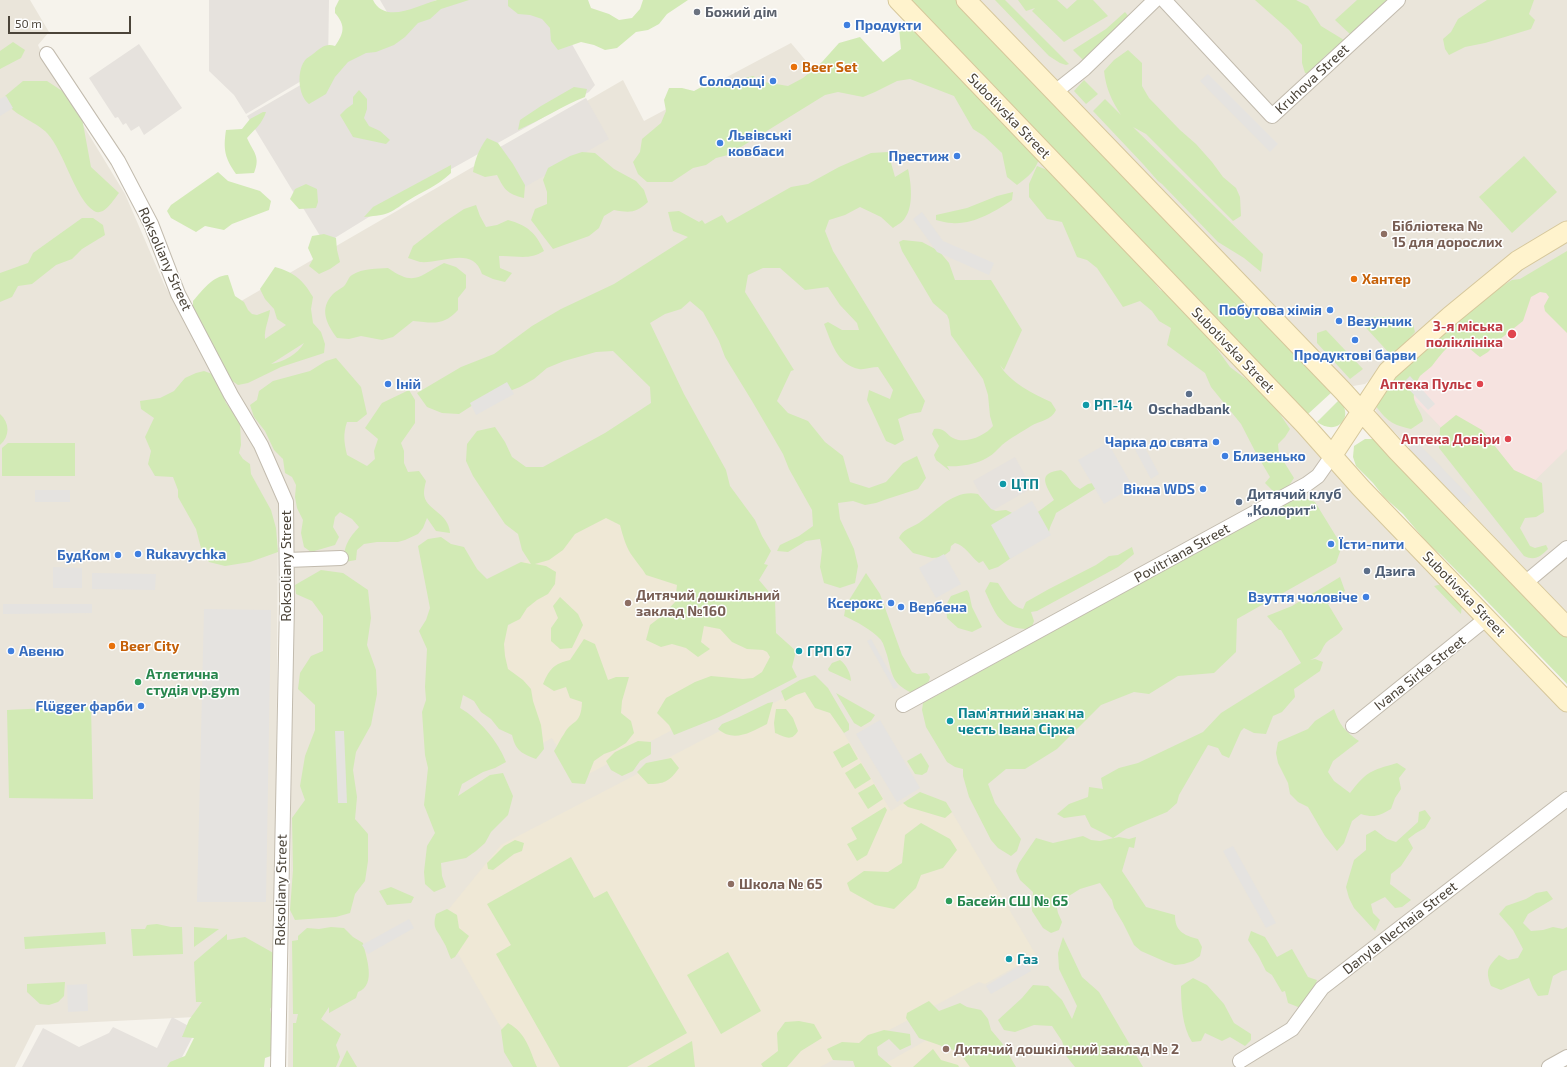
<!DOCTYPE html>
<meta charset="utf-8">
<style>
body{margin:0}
#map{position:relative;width:1567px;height:1067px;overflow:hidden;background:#f6f3ec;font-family:"Exo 2",sans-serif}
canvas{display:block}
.scale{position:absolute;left:8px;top:16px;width:123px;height:18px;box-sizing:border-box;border:2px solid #4b4439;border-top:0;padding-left:5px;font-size:12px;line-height:14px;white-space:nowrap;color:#4b4439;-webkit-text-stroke:3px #fff;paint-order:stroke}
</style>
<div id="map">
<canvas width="1567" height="1067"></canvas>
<div class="scale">50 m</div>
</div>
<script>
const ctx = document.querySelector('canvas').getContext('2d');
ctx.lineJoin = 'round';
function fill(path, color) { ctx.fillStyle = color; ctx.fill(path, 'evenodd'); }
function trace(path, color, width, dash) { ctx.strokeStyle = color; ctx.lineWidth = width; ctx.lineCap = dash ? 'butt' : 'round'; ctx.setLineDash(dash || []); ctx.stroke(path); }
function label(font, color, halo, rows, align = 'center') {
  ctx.font = font + ' "Exo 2",sans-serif'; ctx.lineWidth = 3; ctx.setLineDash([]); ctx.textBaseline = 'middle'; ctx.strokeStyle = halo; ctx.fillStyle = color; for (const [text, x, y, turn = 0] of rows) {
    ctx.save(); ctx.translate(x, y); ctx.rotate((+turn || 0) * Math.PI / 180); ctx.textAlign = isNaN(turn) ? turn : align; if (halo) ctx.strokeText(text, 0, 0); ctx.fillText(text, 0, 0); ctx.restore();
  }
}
const residential = new Path2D(`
 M0,0H30L49,32L38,45L46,64L125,194L164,284L251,441L278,503L275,1013L36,1025L15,1067H0Z
 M978,0H1567V222L1521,247L1403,352L1365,384L1353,386L1348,382Z
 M926,38L1567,705V1067H288L294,535L289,497L198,326L623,80L644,121L791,43L833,93Z
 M1567,238V613L1378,415L1374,407L1495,286Z`);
const industrial = new Path2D(`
 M209,0H329L328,65L246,114L234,95L209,71Z
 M380,0H436L394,24Z
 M447,0H547L595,85L589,92L403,196L325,244L247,116Z
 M139,44L182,108L144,135L139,126L131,131L126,123L123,125L118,117L115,118L89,78Z
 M586,98L609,139L516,192L493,151Z
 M1015,457L1032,488L990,512L973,481Z
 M172,1017L196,1030L177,1067H22L43,1028L79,1047L109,1033L113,1027L157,1048Z`);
const education = new Path2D(`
 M662,432L792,667L577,780L552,738L541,744L485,639L511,624L487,582L532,557Z
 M808,685L816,687L891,811L920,792L946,802L1036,955L985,984L979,982L820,1067H524L439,921L501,845Z
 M964,1019L991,1067H879Z`);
const medical = new Path2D(`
 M1567,252V449L1513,502L1399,384L1515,283Z`);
const green = new Path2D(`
 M339,0H373C385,25 419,5 437,0C445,0 460,0 469,0L441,9L430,19L418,23L405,37L394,45L376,52L366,53L348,62L335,77L326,94L309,104C298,96 296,70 306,59C308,57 311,56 313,54C321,48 325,43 335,46C344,33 346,26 335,13V8Z
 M508,0H588L591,8L609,14L619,20L632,18L640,9L643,0H688L667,14L659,24L648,30L636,32L617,48L605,50L594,45L581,42L558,50L551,41L550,28L542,19L530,15L518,14L508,6Z
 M908,0H958L1332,392L1308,414L1302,408L1297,407L1275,380Z
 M995,0H1005L1069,64L1066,65L1060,63L1049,56Z
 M1018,0H1057L1067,9L1077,0H1093L1108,16L1064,42L1032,11L1035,8L1026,11Z
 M1255,0H1296L1308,6L1321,26L1344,40L1324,57L1311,74L1305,73L1302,63V45L1289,30Z
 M1357,0H1391L1351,35L1335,20Z
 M1487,0H1534L1529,14L1535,20L1531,29L1485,43L1465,47L1449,55L1445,49L1443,39L1451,32L1458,19Z
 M1125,12L1130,18L1083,60L1073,50L1106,29Z
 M911,28L923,31L1040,157C1035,171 1029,176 1017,185L1007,177L1002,153L984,136L973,129L954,96L910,79L897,81L875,92L863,97L838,92L825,95L728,155L716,158L706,165L693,168L672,182H647L638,174L633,162L640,152L642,139L661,123L666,111L664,100L669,88H682L694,91L705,85L717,82H729L753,76L764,82L788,86L803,78L822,62L839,43L860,37L883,62L901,49L899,29Z
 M13,42L25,50L21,58L0,69V51Z
 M1128,50L1142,63V86L1149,98L1180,130L1196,144L1212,162L1223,177L1236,188L1240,197L1241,216L1233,221L1146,134L1133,127L1263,254L1261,272L1244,258L1218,242L1162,184L1158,181L1143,164L1093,111L1105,99L1121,115C1112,101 1106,89 1104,71L1114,60Z
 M1084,80L1098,94L1086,104L1074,91Z
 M23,81H47L79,102L91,167L119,193C114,199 104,217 94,211C75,199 65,153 47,133C39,124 16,115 10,107C8,104 7,99 5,96Z
 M574,87L587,89L585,97C562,106 541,120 518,130L520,120L541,106Z
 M359,90L367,99V109L364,118L369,126L380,131L390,140L386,144L353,137L340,115L346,109L353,104V97Z
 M263,112H266C262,124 255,129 247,138C253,152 261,156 254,173L236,174C225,158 223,150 226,130L242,129L250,119Z
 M487,138L498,143L513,164L525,185L524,198C507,194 504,189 497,175L485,177L473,172C475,159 479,149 487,138Z
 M582,152L595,153L614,169L636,181L644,190L648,202C636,213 630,213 614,210L604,216L599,228L589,236L553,249L531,220L535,209L547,204V192L543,180L548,168L570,156Z
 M888,152L895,177L908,169C911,182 914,206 905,218C903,222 897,225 893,228L881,217L860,207L845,215L829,220L825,231L833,251L925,401L921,412L910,414L898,419L904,440L895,445L886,441L867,400L869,390L890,399L893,390L878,367C872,367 864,370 859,369C837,365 831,341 824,324L828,322L842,330H859L857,323L840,305L828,287L805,290L780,268H763L748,275L745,292L794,370L791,371L777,401L788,413L808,421L825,442L843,456L850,482L869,488L886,482L903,463L917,456L926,478L918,489L887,499L876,503L865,505L853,501L838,503L840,519L854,549L858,566L855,583L840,588L824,583L820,567L822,550L820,539L806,541L788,552L777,551L780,545L799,536L813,526L812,510L789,469L783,454L752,401L725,357L719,341L703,312L690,301L681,309L665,314L650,323L684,394L726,470L730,486L755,520L762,536L771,551L764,564L768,565L759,580L775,599L776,633L796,651L792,667L797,677L719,717L674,735L669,725L657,713L666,698L695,682L711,676L743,679L753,678L762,672L770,657L767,652L763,650L747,649L732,642L720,629L704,626L701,642L710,649L698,657L686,648L672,644L661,647L646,640L650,625L663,615L675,602L677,585L646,575C642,568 637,563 633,557C626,548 623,536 620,525L606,518L575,534L563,550L549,560L535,564L546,566L556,572L555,584L548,594L537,600L527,608L520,619L508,625L504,644L505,656L508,669L523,680L531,689L533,701L541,725L544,749L536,759C521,753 516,751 512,735L499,729L491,719L481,712L474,701L463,695L460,708C479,719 498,741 506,762L495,768L483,772L462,784L458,796L490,775L503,773L513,796L508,815L491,832L485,843L476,851L466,858L441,863L442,876L446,887L434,892L425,884L424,872L427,846L435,833L424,805L428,768L425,755L422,712L426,700L425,687L427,649L419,631L426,620L430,608L418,546L428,539L441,537L451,544L464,547L477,569L487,579L521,562L531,564L522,550L518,534L505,524L473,476L466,461L467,444L477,431L495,427L505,442L512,457L526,467H543L605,433L651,403L650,387L613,351L596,352L564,361L547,368L534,379L520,387L473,405L459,414L442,413L427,407L417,393L461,367L494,354L532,326L561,309L614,284L688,237L673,231L668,212L679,211L699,222L702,220L705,224L722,215L727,223L791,187L808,184L839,167L871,153Z
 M1524,156L1557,192L1512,233L1479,197Z
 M451,165V173C436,187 425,190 409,200C402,204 396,210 388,213C381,216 372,216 364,217L373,207Z
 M1037,166L1055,173L1092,210L1108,234L1129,249L1160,290L1174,296L1192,310L1212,342L1230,367L1267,395L1290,429L1285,437L1278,444L1279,454L1294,478L1288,487L1274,492L1265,483L1270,477L1257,455L1241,424L1211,387L1205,373L1167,345L1171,328L1159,321L1152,311L1140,301L1123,307L1097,268L1087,260L1077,257L1062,222L1047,219L1029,197V184Z
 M218,172L228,181L260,191L271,201L269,210L232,224L224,230L205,226L196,232L171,218L167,211L171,205Z
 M306,184L317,189L318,202L316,208L299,209L290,199L295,189Z
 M1013,192L1012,200C996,211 973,225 952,223C947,223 941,221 936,220V215L967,208L997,196Z
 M476,205L480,216L486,227L497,225L508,220C527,225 536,233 544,251C528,261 516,255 499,256L500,268L512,273L505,282L493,279L482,274C473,245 441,264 420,262C416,261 412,259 408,258L413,246L443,223L464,209Z
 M82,218H93L103,225L105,235L82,249L72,259L56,265L32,284L18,286L12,297L0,302V273L28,263L33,253Z
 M324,234L336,238L337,250L340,262L330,269L319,274L309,266L313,259L308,248L312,236Z
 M903,240L922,242L939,251L949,263L955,280H991L1022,330L1004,370L1000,365C1008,381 1035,395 1051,402L1056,410C1052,420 1039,421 1031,426C1022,432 1010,438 1002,445C995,452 993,455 983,460C972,465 958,467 947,466L950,471L936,460L934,455L939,446L932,434L934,429C944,427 946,434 953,438C965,445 986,435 993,426L990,416L988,395L983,379L951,335L949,320L947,315L933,303L902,251L899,242Z
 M1567,251V333L1545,311L1544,306L1549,297L1546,293L1540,292L1531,297L1523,321L1499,340L1488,352L1480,357C1474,353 1466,344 1460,343C1449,341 1438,359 1432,366C1429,369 1424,372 1420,376C1417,381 1414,387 1414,393C1412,404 1422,411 1423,421L1411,429C1388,424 1385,418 1372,401L1375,381L1476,302L1512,280L1520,279Z
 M444,263L456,267L466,275V288L458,298V310C443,326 434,323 413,321L393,337L382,340L361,336L349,339L337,338C326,323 319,309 333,294C336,291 340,289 343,287C347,284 348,277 352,275C363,268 377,269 388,268C415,287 419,276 444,263Z
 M275,267C294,272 303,280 313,297L311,309L313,323L321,332L325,344L324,353L281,367L248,383L238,385L231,380L193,314V301C203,290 212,276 228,275L235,296L244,302L248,310L252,314L257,315L270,310C269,320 264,329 265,339L286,325L277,319L274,309L265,299L260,289ZM304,343C298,354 283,362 271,364Z
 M1357,318C1375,318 1398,314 1413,324L1415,332L1399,350L1390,354Z
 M1326,330L1363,369L1350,379L1317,343V333Z
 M336,358L361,387L367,414L357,422H347C343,434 344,442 347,455L367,466L375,459L374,451L378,439L365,428L382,403L409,390L415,400V423L401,443L404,451V463L408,472L419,471L426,481C425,485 424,489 424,493C424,510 449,512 450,533L436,531L427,518L423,528L418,534L405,540L398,542H377L364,544L357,550L356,560L345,562C342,547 350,537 359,527L352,519L340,512L335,517L333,527L339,537L335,545L311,552L304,547L301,533L303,520L297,508L295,497L296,485L292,477L285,473L283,459L274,450L265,431L254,417L250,405L257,400L259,391L273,381L310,371L326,361Z
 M204,371L215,375L226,403L240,422L241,445L239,453L243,459L250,464L251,474L271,510L276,528L278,552L250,562L225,566L209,562L202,552L196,529L178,497V490L173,477L155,476L148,464L151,451L145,437L154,418L141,409L140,401L160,398L174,391L185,378L196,373Z
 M1339,400C1355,416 1338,437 1317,422Z
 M0,414C10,423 10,436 0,445Z
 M1456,415L1482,430L1514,470L1542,483L1544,512L1536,517L1525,518L1520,528L1530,546L1535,548L1546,545L1548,549C1540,557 1535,561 1524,556L1439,448L1440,428Z
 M1365,439H1378L1567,636V684L1479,593L1440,554L1429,545L1403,514L1384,497L1373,483L1356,466L1353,457L1354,446Z
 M8,443H75V476H2V448Z
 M1061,470C1071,477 1069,483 1080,489L1088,484L1097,482L1098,487L1056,513C1054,520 1050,525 1049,532L998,567L989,570L983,561L979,563C971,557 965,545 955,543L951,546L950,551L942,557L932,558L913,553L899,538C902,530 912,527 919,523C937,511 953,489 978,494L991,509L996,511L1006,510L1027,520L1054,500C1045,484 1037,473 1061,470Z
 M1299,496L1315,502L1342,546L1336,563L1237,619L1236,652L1214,673L1178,676L1149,694L1134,692L1101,705L1057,749L1025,769H1006L988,784L995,803L1021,839L1017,851L1011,856L998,848L991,840L969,797L963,776V769L955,767L947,762L926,727L922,710L923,703Z
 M1132,547L1134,554L1118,567L1037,611L1031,612L1034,621L1031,629C1000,630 996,615 985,591L990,582L998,583C1005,593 1010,606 1023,609L1026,602L1049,589L1096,565L1109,556L1118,555Z
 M321,570L343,573L368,590L371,618L367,645L376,670L377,694L371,725L356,752L353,770L357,797L355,819L368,834V861L365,881L355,894L350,913L336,917L295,920L290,910L293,870L292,818L305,800L300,786L305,756L315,730V705L298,689L300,673L311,656L323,651V616L312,601L296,594L295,585Z
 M866,573L880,594L902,655L912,672L917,674L927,673L930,677L929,681L916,695C892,684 893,678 887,655C885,650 884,644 881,640C871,629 857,622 844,616L846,605Z
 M1340,577L1345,591L1328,604L1343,629C1337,636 1335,636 1328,641C1320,648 1324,655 1310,660L1315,659L1323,662L1320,671L1294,689L1295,697L1282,712L1273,716L1266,734L1254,733L1244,728L1241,731L1229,758L1222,755L1218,748L1208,745L1179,795L1177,803L1167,812L1126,829L1113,838L1091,827L1085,815L1064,818L1057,814L1069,804L1088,797L1089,787L1103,789L1101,778L1119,768L1138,763L1203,732L1221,713L1301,663L1281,630H1279L1267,616L1292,606Z
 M1446,583L1462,604L1461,614L1434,586Z
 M967,590L969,593L972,607L982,627L972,632L958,628L947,618L946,605L951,596Z
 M560,597L578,614L583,625L572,648L560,649L551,641V628L558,618L553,606Z
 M584,639L595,644L608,680L616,677H629L622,701L621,713L631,721L634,733L626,743L615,750L604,754L594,761L585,784L572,783L554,751C558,745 560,739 564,734C572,719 581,726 582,702L570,698L566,687L554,691L543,684C550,668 554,664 570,660Z
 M840,660C846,664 851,674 851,681L829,671L828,669L832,663Z
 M815,675L828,688L849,724V730L844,733L830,713L815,708L805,692L796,695L785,701L781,691L800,680Z
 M836,693L875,715L871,721L861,727L854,723Z
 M773,702L767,724C751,732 734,743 718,729L722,724L737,718L768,703Z
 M91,706L93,799L9,798L7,710Z
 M776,709H786L793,718L798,731C791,742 786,737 775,733L774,723Z
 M1334,709C1340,726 1345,731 1359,741L1333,761L1328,772L1334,781L1350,793C1367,771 1370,771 1397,763L1406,769L1399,778L1401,789L1395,798L1391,809C1379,816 1374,818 1361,814L1352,821L1344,843L1337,851L1325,836L1308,807L1298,802L1290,794L1288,783L1278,763L1276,753L1278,742L1308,729L1315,721Z
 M638,741L651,742V754L640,761L633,771L622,776L611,770L606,761L615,752Z
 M849,743L858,759L842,768L833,752Z
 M921,753L929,766L927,772L922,775L915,774L907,761Z
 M671,758L679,768C669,782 664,784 648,784L637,772L646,763Z
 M861,763L871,779L855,789L845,773Z
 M874,784L883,799L868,809L858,793Z
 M920,792L946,802L952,812L945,818L908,807L903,803Z
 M885,807L887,810L867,855L857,861L847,844L857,839L851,828Z
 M1425,810L1431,818L1425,828L1416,833L1408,839L1413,848L1401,866L1391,874L1390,884L1411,900L1402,907L1395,908L1385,897L1371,904L1373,913L1380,920L1375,931L1354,908L1349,898L1346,887L1354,860L1366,850V835L1375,830L1387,839L1396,842L1418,822L1419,812Z
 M921,823L950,839L957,850L943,868L921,875L916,888L894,909L875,905L850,891L847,883L864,871L888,872L902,863L905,835Z
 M1083,836L1091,840L1100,841L1119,837L1129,839L1136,837L1134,848L1129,847L1122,871L1146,907L1175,915C1175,931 1183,935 1198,939L1202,947L1200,956L1193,961L1184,964L1175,965L1166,962L1141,951L1134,945L1123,923L1114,908L1112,900L1100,883L1080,889L1056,904L1058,913L1062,922L1059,930L1051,933L1043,928L1032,911L1033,892L1020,880L1016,871L1019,863L1036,838L1053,843Z
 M515,840L524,843L522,851L514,854L493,870L488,869L487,863L504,846Z
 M571,857L594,898L607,891L687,1033L627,1067H560L496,954L511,945L487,904Z
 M391,887L414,897L411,903L387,905L379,891Z
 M1547,891L1553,899L1528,914L1523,923L1531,931L1543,930L1553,927L1563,929L1567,927V970L1562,971L1553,976L1548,995L1538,996L1533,988L1529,978L1501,990L1491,986C1485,970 1488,967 1499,955L1508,960L1518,958L1523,949L1513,930L1499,914L1506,906L1526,899L1536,893Z
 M447,909L457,915L459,928L469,936L455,957L451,959C448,953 447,947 443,941C437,929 432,929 436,914Z
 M157,924L171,927H182L183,954L133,956L131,929H145L147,925Z
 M194,927L219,929L194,947Z
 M331,927L344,928L353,937L363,943C366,957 377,985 358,992L356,998L329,1013V1007L321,1019L341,1034L336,1045L340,1057L336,1067H293V1023H296L298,1014H293L292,941L298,940V936L307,928L319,929Z
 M1251,931L1265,937L1277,957L1292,949L1308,977L1317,980L1308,1005L1303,1009L1288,1003L1285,991L1282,992L1272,975L1266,971L1259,957L1248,940Z
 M105,932L106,944L25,949L24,937Z
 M227,934V940L245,937L277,955L283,990L270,1009L276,1037L274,1055L265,1058L264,1067H167L170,1062L185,1056L194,1038L182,1037L189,1020L202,1002H196L194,962Z
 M1063,937L1082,977L1099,992L1143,1067H1075L1067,1057L1062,1041L1052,1026L1034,1025L1015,1032L1004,1030L998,1020L1022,998L1033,985L1048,986L1062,1000L1072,1019L1077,1006L1059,969L1058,953Z
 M728,952L761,1011L721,1034L687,975Z
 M1193,978L1207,985L1224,1004L1234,1023L1251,1034V1040L1245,1046L1230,1037L1222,1041L1205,1033L1201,1041L1192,1042C1182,1027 1181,1003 1181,986Z
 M65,982L64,996L58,1002L49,1005L40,1004L27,992V984Z
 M929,1001L939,1011L960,1003L967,1007L981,1010L988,1019L991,1030L1002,1043L1016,1067H970L959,1052L919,1038L906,1018L907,1013Z
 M799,1021L814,1024L822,1038L801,1051L787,1067H763L761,1064L778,1051L777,1033L785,1022Z
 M508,1023C527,1034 529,1049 537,1067H513L504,1052L501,1030Z
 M884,1030L910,1034L911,1045L900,1050L889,1039L877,1047L878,1055L892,1067H855L853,1061L833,1060L827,1049L842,1042L859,1043L868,1035Z
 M692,1041L695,1067H647Z
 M933,1049L941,1060L958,1065L959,1067H913Z
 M347,1050L357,1067H339Z`);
const parking = new Path2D(`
 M1208,74L1278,144L1270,152L1200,81Z
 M6,96L13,108L0,116V99Z
 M922,212L943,241L994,263L989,275L937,252L913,219Z
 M1410,376L1435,404L1428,410L1403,383Z
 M507,382L514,394L476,415L470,403Z
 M1141,440L1159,474L1151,479L1132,444Z
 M1416,441L1472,499L1464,507L1408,449Z
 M1108,443L1133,487L1104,504L1078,460Z
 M35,490H70V502H35Z
 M1032,501L1051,535L1010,559L991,525Z
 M944,554L961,584L936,598L919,568Z
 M53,567L82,568V588H53Z
 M92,573L156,574L155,590L92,589Z
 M3,604H92V613L3,614Z
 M204,609L271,610L266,902H197Z
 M871,639L898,687L894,689L867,641Z
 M880,720L920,788L897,802L856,734Z
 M335,731H344L347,803H338Z
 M1233,846L1276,923L1266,928L1223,851Z
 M409,919L414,928L368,954L362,945Z
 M1026,962L1031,971L991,994L986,986Z
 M87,984L88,1011L68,1012L67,985Z`);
const street = new Path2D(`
 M1164,0L1272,116L1398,0
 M47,54L118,161L151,224L178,294L231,395L261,445L286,502L287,602L278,1067
 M1055,92L1084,69L1155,0
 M287,560L341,558
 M1525,583L1567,548
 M903,705L1307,484L1318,476L1332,456
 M1353,726L1487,618
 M1240,1061L1292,1029L1322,988L1567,799
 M1549,1067L1567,1057`);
const secondary = new Path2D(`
 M898,0L1305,425L1361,488L1567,702
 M966,0L1343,391L1397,451L1567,627
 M1332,456L1388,371L1450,316L1517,261L1567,231`);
const markers = [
 [697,12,4,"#6b7280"],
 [847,25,4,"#3f7fe0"],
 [794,67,4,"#e8710a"],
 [773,81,4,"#3f7fe0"],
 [720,143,4,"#3f7fe0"],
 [957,156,4,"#3f7fe0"],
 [1384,234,4,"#8d6e63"],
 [1354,279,4,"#e8710a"],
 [1330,310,4,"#3f7fe0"],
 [1339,321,4,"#3f7fe0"],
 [1512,334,5,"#e0444e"],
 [1355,340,4,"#3f7fe0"],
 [388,384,4,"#3f7fe0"],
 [1480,384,4,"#e0444e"],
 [1189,394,4,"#5c6f8a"],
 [1086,405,4,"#0f9aa8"],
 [1508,439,4,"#e0444e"],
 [1216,442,4,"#3f7fe0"],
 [1225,456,4,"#3f7fe0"],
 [1003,484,4,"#0f9aa8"],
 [1203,489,4,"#3f7fe0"],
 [1239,502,4,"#5c6f8a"],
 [1331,544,4,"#3f7fe0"],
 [138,554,4,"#3f7fe0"],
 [118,555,4,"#3f7fe0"],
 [1367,571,4,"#5c6f8a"],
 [1366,597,4,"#3f7fe0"],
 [628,603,4,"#8d6e63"],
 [891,603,4,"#3f7fe0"],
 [901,607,4,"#3f7fe0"],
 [112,646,4,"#e8710a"],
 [11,651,4,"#3f7fe0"],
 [799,651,4,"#0f9aa8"],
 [138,682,4,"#2e9e5b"],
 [141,706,4,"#3f7fe0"],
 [950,721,4,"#0f9aa8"],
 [731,884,4,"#8d6e63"],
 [949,901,4,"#2e9e5b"],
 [1009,959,4,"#0f9aa8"],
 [946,1049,4,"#8d6e63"]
];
const worshipNames = [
 ["Божий дім",705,12]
];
const shopNames = [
 ["Продукти",855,25],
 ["Солодощі",765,81,"right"],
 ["Львівські",728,135],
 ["ковбаси",728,151],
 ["Престиж",949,156,"right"],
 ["Побутова хімія",1322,310,"right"],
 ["Везунчик",1347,321],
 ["Продуктові барви",1355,355,"center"],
 ["Іній",396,384],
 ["Чарка до свята",1208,442,"right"],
 ["Близенько",1233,456],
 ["Вікна WDS",1195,489,"right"],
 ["Їсти-пити",1339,544],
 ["Rukavychka",146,554],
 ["БудКом",110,555,"right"],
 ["Взуття чоловіче",1358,597,"right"],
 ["Ксерокс",883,603,"right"],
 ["Вербена",909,607],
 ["Авеню",19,651],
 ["Flügger фарби",133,706,"right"]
];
const foodNames = [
 ["Beer Set",802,67],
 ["Хантер",1362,279],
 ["Beer City",120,646]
];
const streetNames = [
 ["Kruhova Street",1312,79,-43],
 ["Subotivska Street",1009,116,46],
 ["Roksoliany Street",165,259,66],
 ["Subotivska Street",1233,350,46],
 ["Povitriana Street",1182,553,-29],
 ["Roksoliany Street",286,566,-90],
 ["Subotivska Street",1464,594,46],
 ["Ivana Sirka Street",1420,673,-38],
 ["Roksoliany Street",281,890,-89],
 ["Danyla Nechaia Street",1400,928,-38]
];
const educationNames = [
 ["Бібліотека №",1392,226],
 ["15 для дорослих",1392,242],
 ["Дитячий дошкільний",636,595],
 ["заклад №160",636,611],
 ["Школа № 65",739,884],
 ["Дитячий дошкільний заклад № 2",954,1049]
];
const healthNames = [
 ["3-я міська",1503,326],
 ["поліклініка",1503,342],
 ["Аптека Пульс",1472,384],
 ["Аптека Довіри",1500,439]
];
const cultureNames = [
 ["РП-14",1094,405],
 ["ЦТП",1011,484],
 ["ГРП 67",807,651],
 ["Пам'ятний знак на",958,713],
 ["честь Івана Сірка",958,729],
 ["Газ",1017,959]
];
const serviceNames = [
 ["Oschadbank",1189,409,"center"],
 ["Дитячий клуб",1247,494],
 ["„Колорит“",1247,510],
 ["Дзига",1375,571]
];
const leisureNames = [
 ["Атлетична",146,674],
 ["студія vp.gym",146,690],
 ["Басейн СШ № 65",957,901]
];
fill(residential, '#eae5da');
fill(industrial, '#e6e2dd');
fill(education, '#efe8d6');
fill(medical, '#f6e3e0');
fill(green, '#d2eab5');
fill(parking, '#e5e3e0');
trace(street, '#c2bbae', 16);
trace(secondary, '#d6c79b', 21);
trace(street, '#fff', 14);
trace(secondary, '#fff3cd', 19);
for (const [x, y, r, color] of markers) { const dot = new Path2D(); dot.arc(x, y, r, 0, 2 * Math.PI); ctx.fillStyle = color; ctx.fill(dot); trace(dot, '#fff', 1.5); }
label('bold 14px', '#5b616d', '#fff', worshipNames, 'left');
label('bold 14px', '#366cbe', '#fff', shopNames, 'left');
label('bold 14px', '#c56008', '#fff', foodNames, 'left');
label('14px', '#4b4439', '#fff', streetNames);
label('bold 14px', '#785e54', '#fff', educationNames, 'left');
label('bold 14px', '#be3a42', '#fff', healthNames, 'right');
label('bold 14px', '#0d838f', '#fff', cultureNames, 'left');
label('bold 14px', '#4e5e75', '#fff', serviceNames, 'left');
label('bold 14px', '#27864d', '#fff', leisureNames, 'left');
</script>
